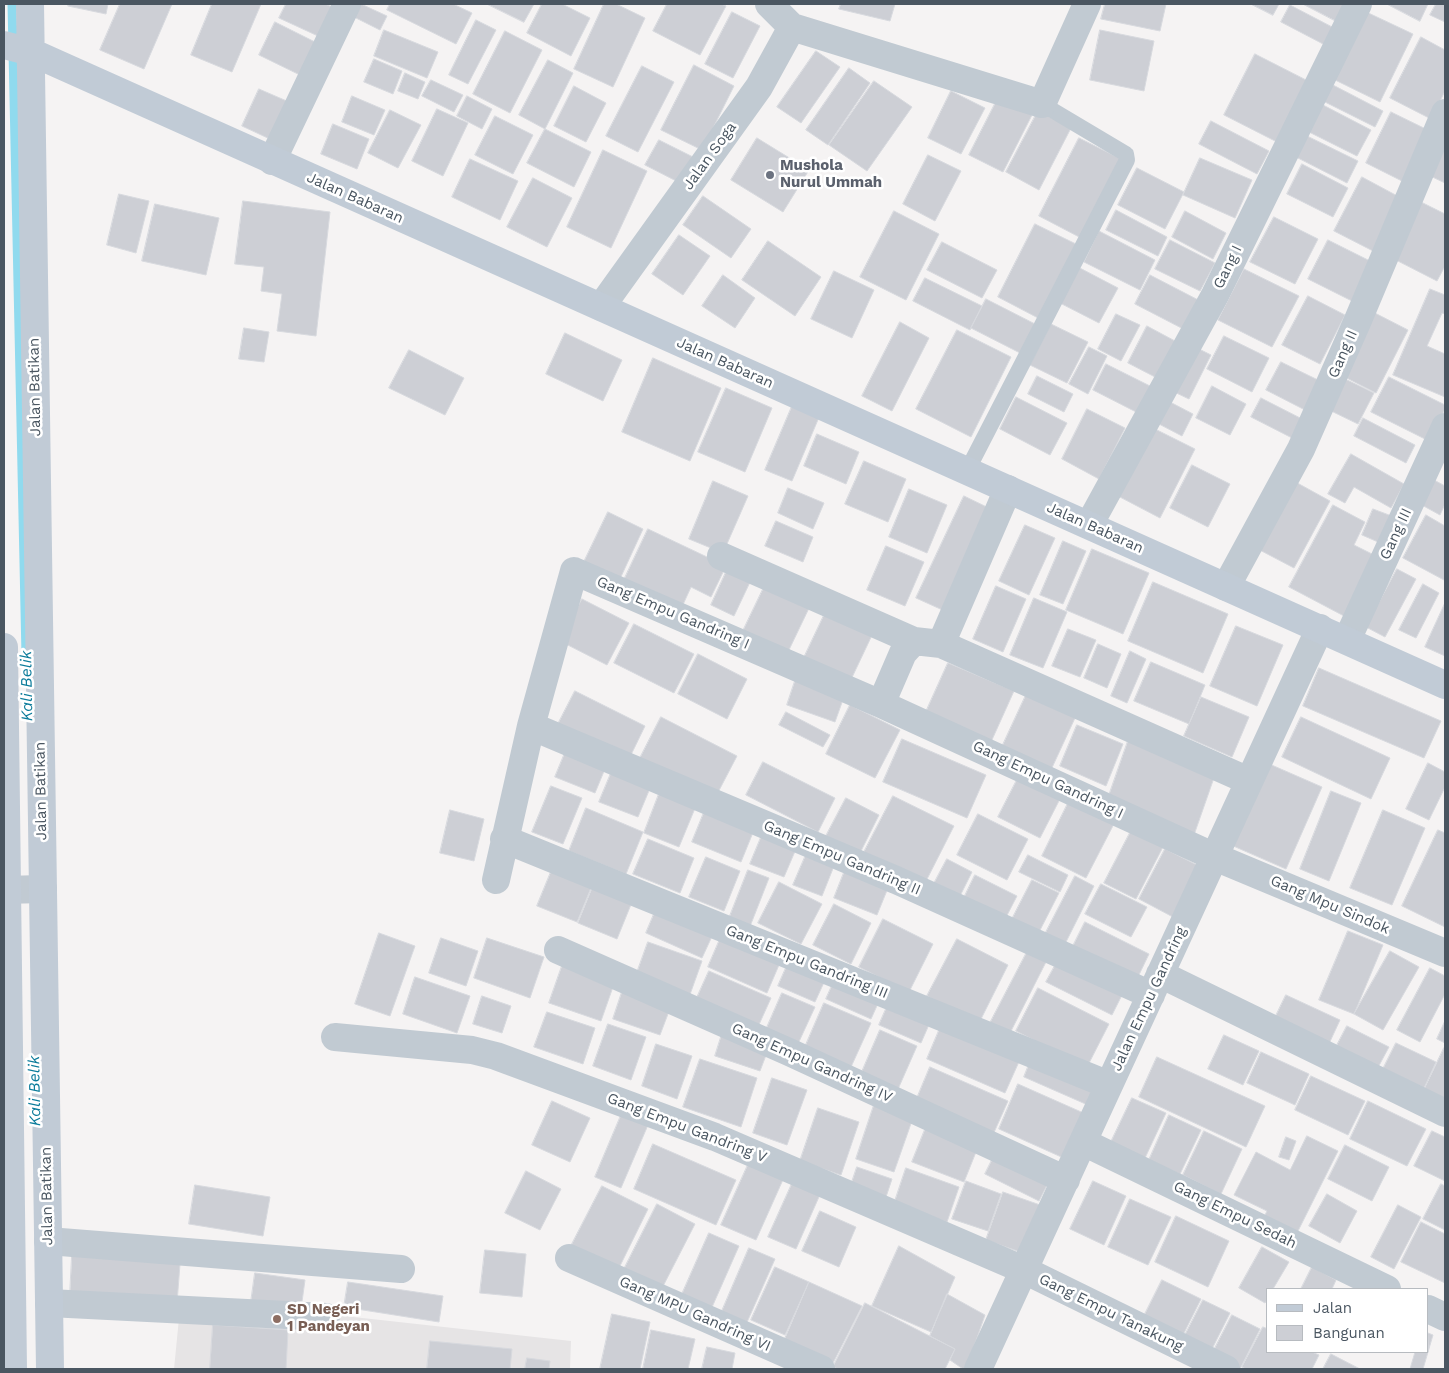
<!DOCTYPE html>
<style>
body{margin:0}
#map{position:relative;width:1449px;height:1373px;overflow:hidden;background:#f5f3f3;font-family:"Work Sans",sans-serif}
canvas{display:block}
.frame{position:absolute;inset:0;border:5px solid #4a5661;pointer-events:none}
.legend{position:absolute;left:1266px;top:1288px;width:162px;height:65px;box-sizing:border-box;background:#fff;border:1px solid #b7bbc0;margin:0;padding:6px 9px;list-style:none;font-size:15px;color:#4a5661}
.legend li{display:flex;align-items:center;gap:10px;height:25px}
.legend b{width:25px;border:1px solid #b7bbc0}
</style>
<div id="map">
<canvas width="1449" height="1373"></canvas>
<div class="frame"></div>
<ul class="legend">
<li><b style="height:6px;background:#c1cbd6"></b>Jalan</li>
<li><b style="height:14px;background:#cdcfd5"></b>Bangunan</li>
</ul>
</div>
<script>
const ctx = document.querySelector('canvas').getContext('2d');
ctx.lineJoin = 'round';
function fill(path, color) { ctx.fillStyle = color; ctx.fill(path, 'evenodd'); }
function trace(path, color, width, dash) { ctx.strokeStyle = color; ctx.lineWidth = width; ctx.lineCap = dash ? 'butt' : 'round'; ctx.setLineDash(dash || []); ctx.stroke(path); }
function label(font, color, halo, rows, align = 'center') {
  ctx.font = font + ' "Work Sans",sans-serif'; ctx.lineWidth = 5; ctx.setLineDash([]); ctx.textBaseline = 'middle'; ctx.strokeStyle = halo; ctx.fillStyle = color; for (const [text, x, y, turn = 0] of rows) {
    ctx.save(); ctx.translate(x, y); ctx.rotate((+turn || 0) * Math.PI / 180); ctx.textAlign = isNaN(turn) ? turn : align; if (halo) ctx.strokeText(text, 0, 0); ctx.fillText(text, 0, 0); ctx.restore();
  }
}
const education = new Path2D(`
 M181,1298L571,1341L570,1369H174Z`);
const stream = new Path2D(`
 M12,4L26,656`);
const building = new Path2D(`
 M69,4H108L106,14L68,6Z
 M120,4H172L144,69L100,50Z
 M212,4H261L232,72L191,55Z
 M286,4H325L332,7L318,36L279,18Z
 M356,4H361L387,16L380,30L350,15Z
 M390,4H453L472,13L456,44L387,10Z
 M487,4H534L524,22Z
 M542,4H562L590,18L571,56L527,33Z
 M604,4H616L645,18L613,87L574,69Z
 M667,4H721L726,6L700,55L653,31Z
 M841,4H895L890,21L839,9Z
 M1105,4H1166L1160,31L1101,19Z
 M1251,4H1279L1273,15Z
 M1303,4H1347L1338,22Z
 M1387,4H1428L1420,21Z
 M1436,4H1445V22L1430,15Z
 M1290,5L1334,28L1325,45L1281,22Z
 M1362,10L1413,34L1380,102L1329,77Z
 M732,12L760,26L733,78L705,64Z
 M476,20L496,30L468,84L449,75Z
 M275,22L317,43L300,75L259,55Z
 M384,30L438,52L427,78L374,56Z
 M1100,30L1154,41L1144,91L1090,80Z
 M505,31L542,50L510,113L473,94Z
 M1421,37L1445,50V91L1431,119L1390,98Z
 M816,51L840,67L801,123L777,107Z
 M1255,54L1308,81L1277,142L1224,115Z
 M374,59L402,71L393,94L364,82Z
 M548,60L573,73L545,129L519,115Z
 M694,65L734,86L702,150L661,130Z
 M642,66L674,82L638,152L606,136Z
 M849,68L870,83L828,145L806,130Z
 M405,73L425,82L418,99L398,91Z
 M431,80L463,95L454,112L422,96Z
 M874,81L912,107L867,171L829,145Z
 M1331,84L1383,111L1375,127L1323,101Z
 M574,86L606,103L586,142L554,126Z
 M259,89L289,102L272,140L242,126Z
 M951,91L985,108L961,154L928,138Z
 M352,96L385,110L374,135L342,122Z
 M467,96L492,109L482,129L457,116Z
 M998,98L1032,115L1003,172L969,155Z
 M1323,105L1371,130L1357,156L1309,132Z
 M437,109L468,123L443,176L412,161Z
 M390,110L421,125L398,168L368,153Z
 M1038,111L1071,128L1039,190L1006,172Z
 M1391,112L1434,133L1408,184L1366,163Z
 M495,116L533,135L513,174L475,155Z
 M1211,121L1269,151L1257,174L1199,144Z
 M1445,123V183L1422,172Z
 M333,124L369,139L357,169L321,154Z
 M545,129L591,152L574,187L527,163Z
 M1307,136L1358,161L1347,183L1296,157Z
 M757,138L809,170L783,212L731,180Z
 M1079,138L1123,160L1083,239L1039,216Z
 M659,140L699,160L686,186L645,165Z
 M603,150L647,171L611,248L567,227Z
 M928,155L961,171L935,221L903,204Z
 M1200,158L1252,180L1235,218L1183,195Z
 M470,159L518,181L500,220L452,197Z
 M1302,164L1348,188L1333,217L1287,194Z
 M1137,168L1184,192L1165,229L1118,205Z
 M1362,177L1403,199L1375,252L1334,231Z
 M533,178L572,198L547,247L507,227Z
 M119,194L149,201L136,253L107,245Z
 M703,196L751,229L731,258L683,225Z
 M243,201L330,212L316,336L277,331L282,294L261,291L264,267L235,264Z
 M1421,202L1445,214V266L1437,281L1392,258Z
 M155,204L219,218L206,275L142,261Z
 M1116,210L1167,237L1158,256L1106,230Z
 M894,211L939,234L906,300L860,277Z
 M1185,211L1226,233L1213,259L1172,237Z
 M1274,217L1318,239L1295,284L1250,262Z
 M1035,224L1078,245L1040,319L998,297Z
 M1099,231L1155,260L1140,290L1084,262Z
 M679,235L710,256L683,295L652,274Z
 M1170,240L1215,263L1200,291L1155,269Z
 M1328,240L1372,262L1352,301L1308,279Z
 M768,241L821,277L795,316L742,280Z
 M942,242L997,270L982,298L927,270Z
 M1076,266L1118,288L1099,323L1058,302Z
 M1244,269L1299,296L1272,347L1218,320Z
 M834,271L874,290L852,338L811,319Z
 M723,275L755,298L735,328L702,306Z
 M1150,275L1206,304L1191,333L1135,304Z
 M925,278L982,306L970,330L913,301Z
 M1430,289L1445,295V314L1442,313L1427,346L1445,354V397L1393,375Z
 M1308,296L1345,315L1320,364L1282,345Z
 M986,299L1037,325L1022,354L971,328Z
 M1369,310L1408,330L1376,393L1337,373Z
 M1116,314L1140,325L1121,361L1098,349Z
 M900,322L929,338L892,411L862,396Z
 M1051,324L1088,342L1067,383L1030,365Z
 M1147,326L1175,341L1157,378L1128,363Z
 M244,328L269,332L264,362L239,359Z
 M957,330L1011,357L971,437L916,409Z
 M565,333L622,360L603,401L546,374Z
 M1224,336L1269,358L1252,392L1207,369Z
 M1191,345L1211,355L1189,399L1168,389Z
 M1089,347L1107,356L1088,394L1069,384Z
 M409,350L464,378L445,415L389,388Z
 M653,358L721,388L690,461L622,432Z
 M1281,362L1320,381L1305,410L1266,390Z
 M1106,364L1156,389L1142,415L1093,390Z
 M1037,376L1073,394L1064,412L1028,394Z
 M1339,376L1374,393L1358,424L1323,407Z
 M1389,377L1445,405V409L1429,441L1371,412Z
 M1212,386L1246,404L1230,435L1196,418Z
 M726,388L772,408L745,472L698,452Z
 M1016,397L1067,423L1050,455L1000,429Z
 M1261,398L1308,422L1298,441L1251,417Z
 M1170,402L1193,414L1182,436L1159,424Z
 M793,404L820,415L792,481L765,470Z
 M1087,409L1125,428L1099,479L1062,459Z
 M1363,418L1415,445L1406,463L1354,436Z
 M1153,428L1195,449L1160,518L1118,496Z
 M817,434L859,452L846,484L804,466Z
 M1351,454L1404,484L1391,508L1354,487L1345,503L1328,494Z
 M864,461L906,479L888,522L845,504Z
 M1192,465L1230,484L1208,527L1170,508Z
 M1290,479L1330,501L1294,568L1254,547Z
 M1434,480L1445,486V504L1440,515L1420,504Z
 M713,481L748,496L723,553L689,539Z
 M788,488L824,503L813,529L778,513Z
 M909,489L947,505L927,553L889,537Z
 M964,496L995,511L947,612L916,598Z
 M1333,505L1365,522L1354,545L1376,556L1344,616L1289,587Z
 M1373,509L1397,518L1385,545L1362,535Z
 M608,512L643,529L619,581L583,564Z
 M1426,515L1445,526V577L1444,580L1403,558Z
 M776,521L813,537L803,562L765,546Z
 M1025,525L1055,538L1029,595L999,581Z
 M648,529L726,566L711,597L691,587L681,609L623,582Z
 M1063,541L1086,551L1063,604L1040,595Z
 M886,546L924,562L905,606L867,590Z
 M1092,549L1149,573L1123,634L1066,610Z
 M1397,569L1416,579L1385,637L1366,627Z
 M727,570L751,580L734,616L711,605Z
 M1153,582L1228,614L1203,673L1128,641Z
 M766,583L811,604L787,654L742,633Z
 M1423,584L1439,593L1416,638L1399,630Z
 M996,586L1026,599L1003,652L973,639Z
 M1034,598L1067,612L1043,668L1010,655Z
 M582,599L629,623L607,665L560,641Z
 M1445,603V656L1425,647Z
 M827,609L874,631L847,688L800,666Z
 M634,624L694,654L674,693L614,663Z
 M1236,626L1283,645L1257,706L1210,686Z
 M1068,629L1096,640L1080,677L1052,666Z
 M1098,644L1121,654L1107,688L1084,678Z
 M1130,651L1146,659L1127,703L1111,696Z
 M698,654L747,679L727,719L678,694Z
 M1151,662L1205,685L1189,724L1134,701Z
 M948,663L1014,691L991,742L925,714Z
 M1319,668L1441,721L1424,758L1303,706Z
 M796,678L845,694L835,722L787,705Z
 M575,691L645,726L628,761L557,726Z
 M1026,695L1075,718L1050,772L1001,749Z
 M1201,697L1249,717L1232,757L1184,736Z
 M850,705L900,730L875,778L826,754Z
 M786,712L830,735L823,747L779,725Z
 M661,717L737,756L714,800L638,762Z
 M1301,717L1390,758L1371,799L1282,757Z
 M1077,725L1123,744L1106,786L1060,766Z
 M902,739L986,775L967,818L883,782Z
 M1128,741L1216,772L1194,835L1106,804Z
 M567,748L607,764L595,793L555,777Z
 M763,762L835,798L818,832L746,795Z
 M1267,763L1322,787L1286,869L1231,845Z
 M1428,763L1445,772V787L1429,820L1406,809Z
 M614,766L653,781L638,817L599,802Z
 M1021,772L1063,793L1040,838L998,817Z
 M551,786L582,798L563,844L532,832Z
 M662,786L698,801L679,847L644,833Z
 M1331,791L1361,803L1329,881L1300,869Z
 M1072,795L1117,818L1086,878L1042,856Z
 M893,796L954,826L923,887L862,856Z
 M846,798L879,815L860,853L826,836Z
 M586,808L643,832L626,874L569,851Z
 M450,810L484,819L474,861L440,853Z
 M705,810L754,830L741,862L692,842Z
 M1383,810L1425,828L1392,905L1350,888Z
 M978,814L1028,839L1007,880L957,855Z
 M1132,829L1164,845L1136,899L1104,883Z
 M1438,830L1445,833V927L1402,906Z
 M762,835L796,849L784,877L750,864Z
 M648,839L694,858L680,893L633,874Z
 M1165,849L1199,866L1173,917L1139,899Z
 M808,850L836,861L822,896L793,885Z
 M1028,855L1068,875L1060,892L1019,872Z
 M706,857L740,871L724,911L689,897Z
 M947,859L972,872L956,904L930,891Z
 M847,865L890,883L877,915L834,898Z
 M553,867L593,883L577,922L537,906Z
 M748,870L769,878L749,929L728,921Z
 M975,875L1017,896L1002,925L961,904Z
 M1075,876L1094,886L1063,948L1043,938Z
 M1032,880L1059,893L1036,938L1009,925Z
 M779,882L822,904L801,944L758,923Z
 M1101,884L1147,907L1131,937L1085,914Z
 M593,886L632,902L617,939L578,923Z
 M834,904L871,923L851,964L813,945Z
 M657,907L714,932L702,958L646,933Z
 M883,919L933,944L909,992L859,967Z
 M1085,922L1149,954L1136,981L1072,948Z
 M1348,931L1383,945L1354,1014L1319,1000Z
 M723,932L782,958L767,993L708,967Z
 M379,933L415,946L390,1016L355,1004Z
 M441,938L478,951L466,986L429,973Z
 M487,938L544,957L530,998L474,978Z
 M957,939L1008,965L979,1023L927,996Z
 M648,942L702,961L688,1000L634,981Z
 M1390,951L1419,967L1383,1030L1354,1014Z
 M1027,952L1046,962L1009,1035L989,1025Z
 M789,961L826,978L815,1002L778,986Z
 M1057,962L1122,995L1112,1015L1046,982Z
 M562,966L614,984L601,1021L549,1003Z
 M1430,968L1445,976V994L1420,1042L1397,1030Z
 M709,971L771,998L757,1029L695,1002Z
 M415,977L470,996L457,1033L403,1014Z
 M835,979L880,999L871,1019L826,999Z
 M1038,988L1109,1024L1087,1067L1016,1031Z
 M623,989L671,1006L660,1035L613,1019Z
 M782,993L815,1007L797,1046L765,1032Z
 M1286,995L1340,1020L1327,1048L1273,1022Z
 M482,996L511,1006L502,1033L473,1024Z
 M889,1002L931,1020L921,1043L879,1025Z
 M824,1003L871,1023L851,1067L805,1047Z
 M547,1012L595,1028L583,1064L534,1047Z
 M943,1021L1022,1055L1005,1093L927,1059Z
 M1445,1021V1043L1437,1039Z
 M608,1024L646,1037L631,1080L593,1066Z
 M1347,1026L1389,1047L1375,1073L1334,1051Z
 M880,1030L917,1046L895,1096L858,1081Z
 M722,1034L768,1050L760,1071L715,1056Z
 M1224,1035L1259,1051L1243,1085L1208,1069Z
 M1396,1043L1436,1062L1424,1088L1383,1069Z
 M656,1044L692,1056L677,1099L642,1086Z
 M1444,1048L1445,1049V1105L1422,1094Z
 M1261,1052L1309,1074L1295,1105L1247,1083Z
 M1032,1057L1106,1089L1097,1109L1024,1077Z
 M1157,1057L1265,1106L1246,1147L1139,1097Z
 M700,1059L757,1078L741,1127L683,1107Z
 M930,1067L1008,1101L992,1137L915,1103Z
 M1311,1076L1365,1101L1348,1135L1295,1110Z
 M772,1078L807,1090L787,1145L753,1133Z
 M1018,1084L1088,1115L1068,1160L999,1129Z
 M1132,1098L1166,1113L1145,1158L1111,1142Z
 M552,1101L590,1118L570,1162L532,1145Z
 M1368,1101L1426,1129L1407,1166L1350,1139Z
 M875,1102L914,1115L894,1172L856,1159Z
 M818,1108L859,1122L841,1175L800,1161Z
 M622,1113L648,1125L621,1188L595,1177Z
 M1169,1115L1201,1130L1180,1174L1149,1160Z
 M926,1127L978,1147L964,1182L912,1162Z
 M1204,1131L1242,1149L1221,1194L1183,1175Z
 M1432,1131L1445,1137V1181L1414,1166Z
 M1307,1136L1338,1151L1295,1237L1262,1221L1267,1211L1234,1195L1256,1152L1290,1170Z
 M1286,1137L1296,1141L1289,1160L1279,1157Z
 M653,1144L736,1180L716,1225L634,1189Z
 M1345,1145L1389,1167L1372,1201L1328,1179Z
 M997,1150L1051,1177L1039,1201L985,1174Z
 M751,1158L786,1173L756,1240L721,1225Z
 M857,1167L892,1179L885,1200L850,1188Z
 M906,1168L959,1187L947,1222L894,1204Z
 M526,1171L561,1189L540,1230L505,1213Z
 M795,1177L822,1190L796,1249L768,1237Z
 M966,1181L1001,1194L988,1231L952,1219Z
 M1093,1181L1126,1196L1104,1245L1070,1229Z
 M1441,1184L1445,1186V1230L1423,1219Z
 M195,1185L270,1197L263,1236L189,1224Z
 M602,1186L648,1209L618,1270L571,1246Z
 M1003,1192L1043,1206L1026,1254L986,1240Z
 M1327,1194L1357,1211L1340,1243L1309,1226Z
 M1130,1199L1171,1217L1148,1265L1108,1247Z
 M657,1204L695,1224L658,1296L620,1277Z
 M1398,1205L1421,1217L1394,1269L1371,1257Z
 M820,1211L856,1227L839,1267L802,1251Z
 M1176,1216L1229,1241L1208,1287L1155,1262Z
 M1421,1222L1445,1234V1283L1401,1262Z
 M709,1233L739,1246L709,1314L679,1301Z
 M899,1246L955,1277L931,1332L872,1306Z
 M1262,1247L1289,1262L1273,1289H1268V1299L1265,1303L1239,1288Z
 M749,1248L775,1259L744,1329L719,1318Z
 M485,1250L526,1254L522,1297L480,1293Z
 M72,1256L180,1264L177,1303L70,1295Z
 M775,1267L809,1282L785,1335L751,1320Z
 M1312,1267L1336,1280L1332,1289H1301Z
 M255,1273L305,1280L301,1309L251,1302Z
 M1162,1280L1201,1299L1180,1341L1141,1322Z
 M348,1282L443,1296L439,1322L344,1307Z
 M809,1282L862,1306L833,1363L784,1341Z
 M947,1294L985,1315L966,1369H963L950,1360L955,1349L930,1336Z
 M1203,1300L1230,1313L1210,1353L1183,1339Z
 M865,1303L955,1349L945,1369H838L833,1367Z
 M612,1314L650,1322L640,1369H600Z
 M1232,1315L1260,1329L1240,1369L1212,1354Z
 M213,1325L288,1330L286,1369H210Z
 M1263,1327L1268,1329V1352H1312L1319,1355L1312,1369H1246L1242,1367Z
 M651,1330L695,1339L688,1369H643Z
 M1428,1333L1433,1335L1423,1369H1410L1415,1352H1428Z
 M430,1341L512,1349L510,1369H427Z
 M707,1347L735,1353L732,1369H702Z
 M1331,1354L1360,1369H1323Z
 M527,1358L550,1361L549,1369H525Z`);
const lane = new Path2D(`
 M967,471L1127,160L1126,154L1042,104`);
const street = new Path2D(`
 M792,27L1042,104L1087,4
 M272,161L347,4
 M601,307L759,87L792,27L769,4
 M1089,525L1215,295L1358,4
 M721,556L914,641L941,644L1008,489
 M1226,587L1301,449L1358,320L1445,113
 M1347,640L1445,427
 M941,644L1249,781
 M881,704L903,653L914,641
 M531,726L896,880L1151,995
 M504,839L1109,1085
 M496,880L531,726L574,571L881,704L1215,857L1445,953
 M4,890L43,889
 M558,950L789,1052L1066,1180
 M1160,974L1445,1113
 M335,1037L472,1050L496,1056L715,1137L1024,1270L1226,1369
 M1083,1142L1387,1289
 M48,1241L401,1269
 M569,1258L821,1369
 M49,1303L326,1317
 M1428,1309L1445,1317
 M978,1369L1320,628`);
const secondary = new Path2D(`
 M30,4L50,1369
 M4,45L31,52L1445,685
 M4,647L13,1369`);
const markers = [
 [770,175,5,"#6b7280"],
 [277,1319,5,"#8d6e63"]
];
const streetNames = [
 ["Jalan Soga",710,156,-54],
 ["Jalan Babaran",355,198,24],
 ["Gang I",1228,267,-64],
 ["Gang II",1343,354,-66],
 ["Jalan Babaran",725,363,24],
 ["Jalan Batikan",35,387,-91],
 ["Jalan Babaran",1095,528,24],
 ["Gang III",1396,534,-65],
 ["Gang Empu Gandring I",673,613,23],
 ["Gang Empu Gandring I",1048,780,25],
 ["Jalan Batikan",41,791,-91],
 ["Gang Empu Gandring II",842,858,23],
 ["Gang Mpu Sindok",1330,905,23],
 ["Gang Empu Gandring III",807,962,22],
 ["Jalan Empu Gandring",1149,999,-65],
 ["Gang Empu Gandring IV",812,1063,24],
 ["Gang Empu Gandring V",687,1128,21],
 ["Jalan Batikan",47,1196,-91],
 ["Gang Empu Sedah",1235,1215,26],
 ["Gang Empu Tanakung",1111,1313,26],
 ["Gang MPU Gandring VI",695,1314,24]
];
const worshipNames = [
 ["Mushola",780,166],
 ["Nurul Ummah",780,183]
];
const educationNames = [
 ["SD Negeri",287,1310],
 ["1 Pandeyan",287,1327]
];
const waterNames = [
 ["Kali Belik",27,686,-91],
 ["Kali Belik",35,1091,-91]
];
fill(education, '#e6e4e5');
trace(stream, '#90daee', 9);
fill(building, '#cdcfd5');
trace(building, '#d7d9de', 1);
trace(lane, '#c1cad2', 16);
trace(street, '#c1cad2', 28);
trace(secondary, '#c1cbd6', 28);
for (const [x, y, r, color] of markers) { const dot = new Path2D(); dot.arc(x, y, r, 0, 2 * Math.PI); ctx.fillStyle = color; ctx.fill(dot); trace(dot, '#fff', 2); }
label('15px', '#4a5661', '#fff', streetNames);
label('bold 15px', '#5b616d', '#fff', worshipNames, 'left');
label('bold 15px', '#785e54', '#fff', educationNames, 'left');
label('italic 16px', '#0c7c9b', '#fff', waterNames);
</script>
